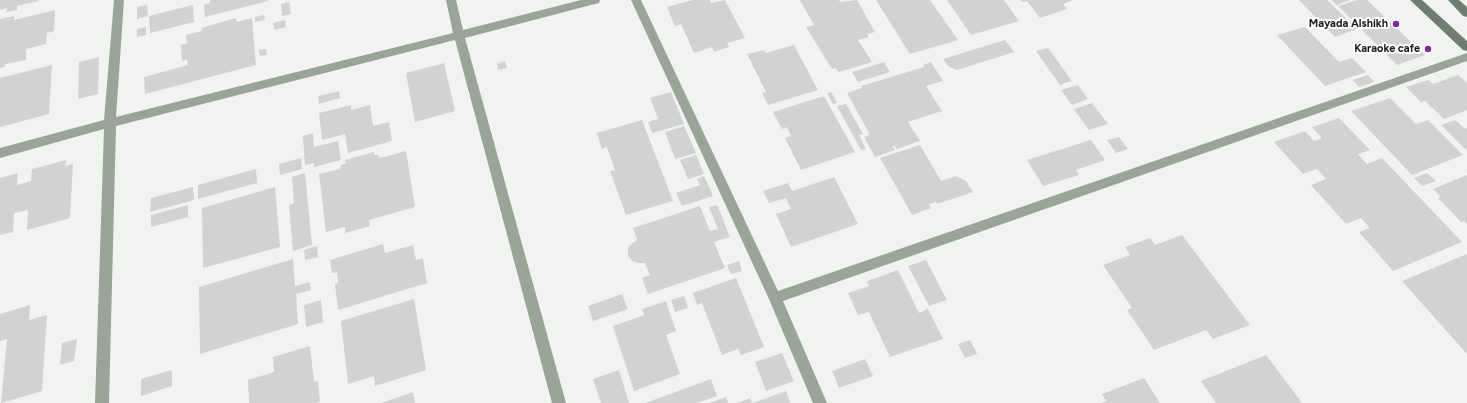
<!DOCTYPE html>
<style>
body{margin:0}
canvas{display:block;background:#f0f3f0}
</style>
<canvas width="1467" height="403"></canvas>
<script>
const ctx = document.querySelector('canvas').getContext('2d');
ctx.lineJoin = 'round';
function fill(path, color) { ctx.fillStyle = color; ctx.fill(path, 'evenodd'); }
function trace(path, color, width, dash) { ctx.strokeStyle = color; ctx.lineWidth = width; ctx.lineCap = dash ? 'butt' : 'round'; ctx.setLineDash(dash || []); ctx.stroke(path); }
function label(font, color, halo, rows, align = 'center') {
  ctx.font = font + ' Figtree,sans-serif'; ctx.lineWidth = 4; ctx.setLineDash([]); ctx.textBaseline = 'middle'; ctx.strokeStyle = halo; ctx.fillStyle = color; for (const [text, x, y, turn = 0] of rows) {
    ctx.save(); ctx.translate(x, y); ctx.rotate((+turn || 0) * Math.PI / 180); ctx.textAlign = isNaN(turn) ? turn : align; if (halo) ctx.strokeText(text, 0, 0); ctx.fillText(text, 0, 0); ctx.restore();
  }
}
const building = new Path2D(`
 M0,0H38V1L17,6V10L6,12L7,8L0,10Z
 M210,0H268V1L205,17L204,5L210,3Z
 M693,0H710L711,3L725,0L745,38L727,43L729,47L714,52L712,47L694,53L681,24L675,26L667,7Z
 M800,0H839L840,2L857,0L875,32L867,34L869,37L858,40L872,62L839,72L836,68L832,69L806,27L814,25Z
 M876,0H930L958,40L910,54Z
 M947,0H1004L1019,21L971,35Z
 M1020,0H1073L1063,4L1067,9L1040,18L1027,1L1022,2Z
 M1299,0H1327L1357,29L1335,37Z
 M1332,0H1350L1336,5Z
 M1357,0H1367L1388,20L1360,28L1338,6Z
 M289,2L291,14L282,16L281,4Z
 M147,5L148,16L137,19V7Z
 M193,5L194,22L150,33L149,16Z
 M55,10L54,31L47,33L46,44L26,49V60L5,64V67L0,68V19L14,16V20Z
 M264,15L265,20L255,22V17Z
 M236,18L237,22L252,18L256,65L145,94L144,77L188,65L187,59L182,61L181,45L187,43L186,35L202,31L201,28Z
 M285,20L286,27L274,30L273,23Z
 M1389,21L1425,55L1397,65L1362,30Z
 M146,27V35L137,37V29Z
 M1305,27L1339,62L1352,58L1366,72L1325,86L1277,35Z
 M1005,40L1014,52L957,70L948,66L943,59Z
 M794,45L818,90L768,105L762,93L766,92L747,54L764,50L766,53Z
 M1048,48L1072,81L1060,85L1036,51Z
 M266,49L267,55L260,56L259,50Z
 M99,57L98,94L78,99L79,62Z
 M505,61L507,68L498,70L497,64Z
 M884,62L890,72L858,82L852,72Z
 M931,62L943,81L926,86L942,111L908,122L920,141L897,149L895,146H892L895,150L875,157L864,137L870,135L847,93L862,88L861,86L924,67L923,65Z
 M444,63L455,111L415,122L406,73Z
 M52,65L49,114L0,127V78Z
 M1368,75L1374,82L1359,87L1353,80Z
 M1458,75L1467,83V110L1444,119L1425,101L1421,102L1406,87L1428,80L1433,84Z
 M1078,85L1088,99L1072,105L1061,90Z
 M339,91L340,98L319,104L318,96Z
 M671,92L684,124L652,133L648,122L658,119L650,98Z
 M831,92L837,103L833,104L827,93Z
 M824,96L855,152L801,170L785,138L791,136L787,127L782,129L773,112Z
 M1390,98L1416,124L1428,120L1463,155L1412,175L1351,111Z
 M1092,103L1108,124L1089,130L1074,109Z
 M846,104L863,134L859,135L866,149L861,150L837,106Z
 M351,105V110L370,105L373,126L389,122L392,141L348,153L345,134L322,140L319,113Z
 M1339,118L1370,150L1358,154L1367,164L1382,158L1462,242L1393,271L1359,232L1370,228L1361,218L1346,224L1311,185L1326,179L1317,169L1303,174L1274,142L1305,131L1314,141L1322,138L1312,127Z
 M642,120L673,201L626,215L610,171L615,170L607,147L602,149L597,133Z
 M1455,120L1465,129L1467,128V151L1441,125Z
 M684,126L696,153L675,159L665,132Z
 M313,133L314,147L338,141L341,160L314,167V163L305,165L303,136Z
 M1119,137L1128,149L1116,153L1107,140Z
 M1091,140L1105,160L1076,170L1079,175L1043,186L1027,160Z
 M920,145L941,181L956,176L966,181L973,192L937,204L936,202L929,204L931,208L912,215L880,158Z
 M406,151L415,207L369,220L370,226L345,233V227L326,232L319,174L340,169L341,165L346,163L345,160L374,152V155H378L380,158Z
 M696,155L704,174L688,179L680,160Z
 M301,158L302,169L280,175L279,164Z
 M66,160L65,166L73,164L70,218L27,230L28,210L14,213L13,232L0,235V178L18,173L17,185L31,181L32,169Z
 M256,169L257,183L198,199V185Z
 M305,173L312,245L293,251L289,205L294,203L292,177Z
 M1427,173L1436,181L1422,186L1414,178Z
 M1467,175V224L1464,221L1461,222L1438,198L1441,197L1433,189Z
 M704,176L713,196L682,206L676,193L700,185L697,179Z
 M834,177L858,224L791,247L776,214L791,209L786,198L769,203L763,191L788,183L792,191Z
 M193,187L194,200L150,212L151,198Z
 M275,187L280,247L203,268L202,208Z
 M188,205V217L151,227V215Z
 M717,205L730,237L714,242L725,268L648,294L642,278L650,275L645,263H638L632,261L628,255V249L631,244L637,240L633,228L700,206L710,231L718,229L709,207Z
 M1182,235L1250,325L1213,339L1206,330L1154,350L1127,310L1132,308L1103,265L1130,255L1125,247L1150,238L1155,245Z
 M383,244L385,253L413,245L416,260L423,258L427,283L338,310L335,284L338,283L337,272L332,273L330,260Z
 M317,246L318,257L305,260L304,250Z
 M1467,254V354L1402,281Z
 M293,259L295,286L310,282L311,290L296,294L298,324L200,354L199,287Z
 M926,260L947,300L929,306L908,266Z
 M739,261L742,271L731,274L727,265Z
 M898,270L919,313L928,309L943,339L890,357L869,312L858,315L848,293L869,286L867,281Z
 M736,278L764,347L741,355L738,349L722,355L702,303L697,305L693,293Z
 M622,294L628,309L593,321L588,306Z
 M684,296L688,308L675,312L671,300Z
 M414,299L426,370L375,386L374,376L348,384L341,321Z
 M321,300L323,322L306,327L304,305Z
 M666,301L676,331L666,335L680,374L634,391L613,326L644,315L642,309Z
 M30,305L29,320L47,315L42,391L1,403L7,339L0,341V314Z
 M77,339L74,361L60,365L62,343Z
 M970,340L977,354L965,358L958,344Z
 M310,346L314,382L318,381L320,402L315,403H249L248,380L274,372L273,357Z
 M782,353L794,381L766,391L755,362Z
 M1266,355L1302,403H1216L1201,381Z
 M865,359L873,376L839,388L832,371Z
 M172,370V386L141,396V379Z
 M619,370L629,403H601L593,379Z
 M1144,378L1160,403H1101L1106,401L1102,394Z
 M711,379L717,396L697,403H645Z
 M786,391L790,403H753Z
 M413,392L415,403H381Z
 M726,397L728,403H709Z
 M750,398L752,403H737Z`);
const street = new Path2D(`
 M114,0H124L116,117L453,33L446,0H456L463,30L581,0H600L599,3L595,4L465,38L566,403H552L455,40L116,126L109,403H95L104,129L0,158V148L104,120Z
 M631,0H641L778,291L1467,53V61L783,301L827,403H813L769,299Z`);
const secondary = new Path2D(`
 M1410,0H1422L1467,41V51L1463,50Z
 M1448,0H1459L1467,7V17L1463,16Z`);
const markers = [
 [1396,24,4,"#812a98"],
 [1428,49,4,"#812a98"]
];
const poiNames = [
 ["Mayada Alshikh",1388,24],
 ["Karaoke cafe",1420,49]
];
fill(building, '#d0d3d0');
fill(street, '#9aa499');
fill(secondary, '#6f7e6f');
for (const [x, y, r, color] of markers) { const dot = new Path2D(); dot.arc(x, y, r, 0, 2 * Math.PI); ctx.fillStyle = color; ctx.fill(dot); trace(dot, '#fff', 1.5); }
label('bold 11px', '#1b1c1b', '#fff', poiNames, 'right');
</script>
